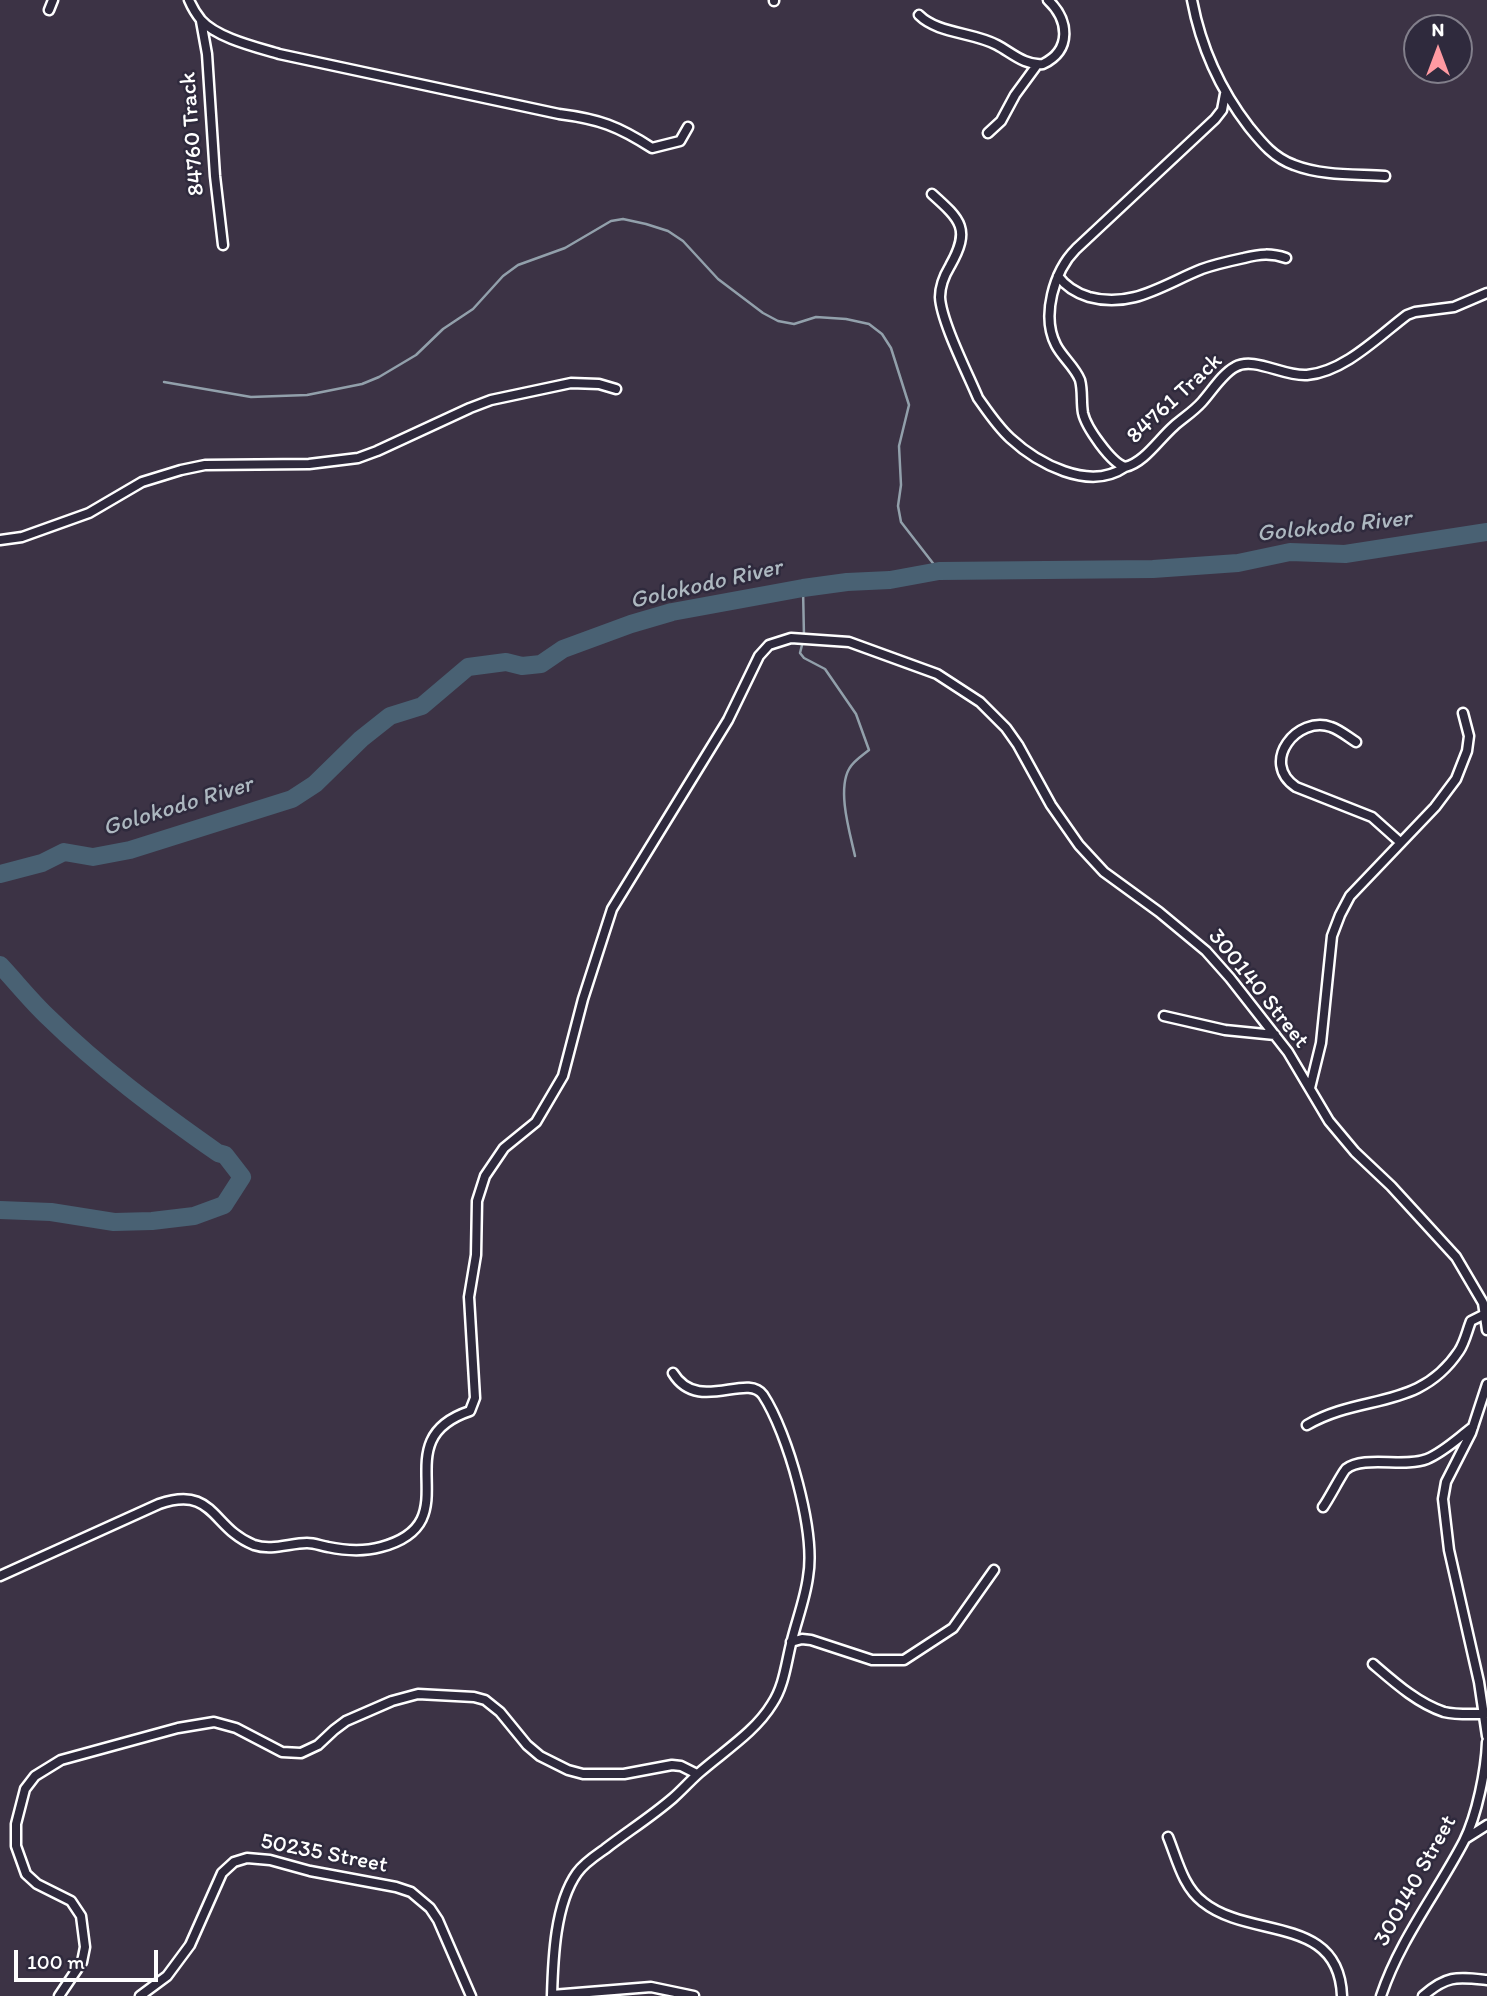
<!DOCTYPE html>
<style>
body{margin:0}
#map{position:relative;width:1487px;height:1996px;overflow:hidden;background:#3c3345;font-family:Itim,sans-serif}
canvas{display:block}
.north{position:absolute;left:1403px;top:14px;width:70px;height:70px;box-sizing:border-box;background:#2f2a3d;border:2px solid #827f8b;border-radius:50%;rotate:0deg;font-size:19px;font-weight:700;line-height:28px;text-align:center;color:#fff}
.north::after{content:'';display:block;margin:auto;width:24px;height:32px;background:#ff9aa2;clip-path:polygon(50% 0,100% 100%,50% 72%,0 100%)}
.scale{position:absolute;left:14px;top:1950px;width:144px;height:32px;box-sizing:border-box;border:4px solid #fff;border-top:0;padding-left:9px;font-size:21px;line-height:24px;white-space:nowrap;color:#fff;-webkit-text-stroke:5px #2f2a3d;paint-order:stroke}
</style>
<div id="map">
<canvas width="1487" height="1996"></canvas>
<div class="north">N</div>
<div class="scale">100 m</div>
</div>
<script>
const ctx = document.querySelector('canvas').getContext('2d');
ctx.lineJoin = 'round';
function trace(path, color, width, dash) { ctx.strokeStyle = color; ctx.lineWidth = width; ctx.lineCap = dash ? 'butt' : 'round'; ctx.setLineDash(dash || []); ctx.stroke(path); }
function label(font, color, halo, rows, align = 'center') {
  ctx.font = font + ' Itim,sans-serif'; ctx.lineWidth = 5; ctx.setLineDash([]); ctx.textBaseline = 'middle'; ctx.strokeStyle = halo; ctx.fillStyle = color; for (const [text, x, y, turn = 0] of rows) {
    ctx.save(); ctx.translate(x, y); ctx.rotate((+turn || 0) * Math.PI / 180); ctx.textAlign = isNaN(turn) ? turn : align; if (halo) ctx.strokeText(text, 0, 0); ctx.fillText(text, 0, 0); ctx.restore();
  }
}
const stream = new Path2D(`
 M164,382L251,397L307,395L362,384L379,377L416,355L443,329L473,309L503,276L518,265L565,248L611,221L623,219L646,224L668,231L683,241L718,279L763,313L778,321L794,324L816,317L846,319L869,324L882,334L891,348L909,405L899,446L901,485L898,506L901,522L939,571
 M803,588L804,637
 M803,641L800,653L804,658L825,669L856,714L869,750C863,755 853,761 849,769C837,791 850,833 855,856`);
const river = new Path2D(`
 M0,874L42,863L64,852L93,857L130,850L292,799L315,784L361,739L390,716L422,706L468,667L506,662L522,666L541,664L563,649L631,624L672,612L803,588L847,582L890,580L939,571L1153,569L1238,563L1290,552L1345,554L1487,532
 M0,965C16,982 31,1001 48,1017C100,1068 158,1111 218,1153L225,1155L242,1177L224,1205L194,1216L152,1221L114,1222L51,1212L0,1210`);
const street = new Path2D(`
 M189,0C192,7 196,14 201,20C217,38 256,47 279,54L559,114C599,119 618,126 652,148L680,141L688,127
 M1192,0C1201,48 1219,88 1249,127C1262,143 1274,158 1294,165C1322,176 1356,174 1385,176
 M774,1V0
 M49,10L53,0
 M919,15C938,34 973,32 997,45C1012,53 1025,66 1043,64C1072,50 1069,20 1048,0
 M201,21L207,54L215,176L223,245
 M1225,94L1222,110L1215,119L1076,249C1054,271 1041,316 1056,345C1062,357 1075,367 1080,380C1083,391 1081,402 1083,413C1086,427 1111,463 1125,467C1144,463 1159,439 1174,426C1183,418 1193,412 1202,402C1212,391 1222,374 1235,367C1254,356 1284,377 1307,375C1344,372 1379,336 1407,315L1415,312L1454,307L1487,293
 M988,133L1001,121L1015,95L1037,65
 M932,194C961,220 971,229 950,266C944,276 940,286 940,297C941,321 968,374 978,398C988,412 997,426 1010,438C1037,463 1089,492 1125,467
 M1058,276C1066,287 1076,293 1089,297C1132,309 1164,284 1202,269C1216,264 1230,261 1244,258C1260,254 1271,253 1286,258
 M0,540L22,537L89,513L142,482L181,470L205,465L309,464L358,458L377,451L470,408L491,400L571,383L599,384L616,389
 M1356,742C1348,737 1340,730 1331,727C1298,715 1259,762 1296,787L1372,817L1400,842
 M1164,1016L1225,1030L1275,1035
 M1310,1088L1321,1043L1332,936L1340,915L1350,896L1435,807L1456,779L1467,751L1469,736L1463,713
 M1487,1384L1471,1433L1446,1482L1443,1499L1449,1550L1479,1682L1487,1736
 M1307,1425C1362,1393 1419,1411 1459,1351C1465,1342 1467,1331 1471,1321L1485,1314L1487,1311
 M1323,1507C1329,1499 1342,1473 1346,1469C1364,1455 1404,1468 1427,1459C1444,1452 1458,1438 1473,1427
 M0,1576L159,1504C215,1485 211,1528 254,1545C272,1551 290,1543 307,1543C315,1543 321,1546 328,1547C347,1551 363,1552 381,1547C474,1522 380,1441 470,1411L475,1398L469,1297L476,1255L477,1201L485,1176L504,1148L536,1122L563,1076L583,999L612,909L728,720L759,656L769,645L791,638L849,642L937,674L980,702L1006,728L1018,745L1051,805L1079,845L1104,872L1159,912L1206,951L1230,978L1288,1052L1329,1121L1355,1152L1391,1186L1456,1257L1483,1303L1487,1330
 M791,1642L802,1639L811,1640L872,1660H904L953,1628L994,1570
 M1373,1664C1394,1682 1417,1703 1444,1712C1457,1715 1471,1714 1484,1714
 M1168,1837C1177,1859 1183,1887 1203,1902C1250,1940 1339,1914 1342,1996
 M1465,1839L1487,1825
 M552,1995L651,1987L694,1996
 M59,1996L82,1962L85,1947L81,1916L71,1901L37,1884L26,1874L16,1846V1824L25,1789L35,1776L61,1760L178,1728L214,1722L236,1728L282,1752L301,1753L318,1745L334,1730L346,1721L392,1701L418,1694L474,1697L485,1700L500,1712L527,1745L540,1756L568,1770L583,1774H624L672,1765L681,1766L697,1774
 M140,1996L167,1976L190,1945L222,1873L234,1862L247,1858L270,1860L310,1871L396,1887L411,1892L430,1908L438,1920L471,1996
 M552,1996C553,1959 555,1904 577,1873C584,1863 595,1856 605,1849C627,1832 651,1817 673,1798C682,1790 690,1781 699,1773C724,1751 755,1732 772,1704C784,1686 786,1664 791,1644C796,1622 805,1600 808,1577C816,1532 788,1433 763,1395C747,1372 698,1414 673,1373
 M1381,1996C1400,1939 1437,1893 1464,1841C1477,1815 1486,1770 1487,1742
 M1423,1996C1447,1975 1457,1977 1487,1980`);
const streetNames = [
 ["84760 Track",193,134,-94],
 ["84761 Track",1175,399,-43],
 ["300140 Street",1258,989,51],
 ["50235 Street",324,1854,11],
 ["300140 Street",1416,1881,-61]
];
const waterNames = [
 ["Golokodo River",1334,527,-6],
 ["Golokodo River",706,585,-13],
 ["Golokodo River",178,807,-17]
];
trace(stream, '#92a0ab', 2.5);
trace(river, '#496173', 18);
trace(street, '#fff', 13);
trace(street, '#2f2a3d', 8);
label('23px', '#fff', '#2f2a3d', streetNames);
label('italic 24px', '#adb8c0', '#2f2a3d', waterNames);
</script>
